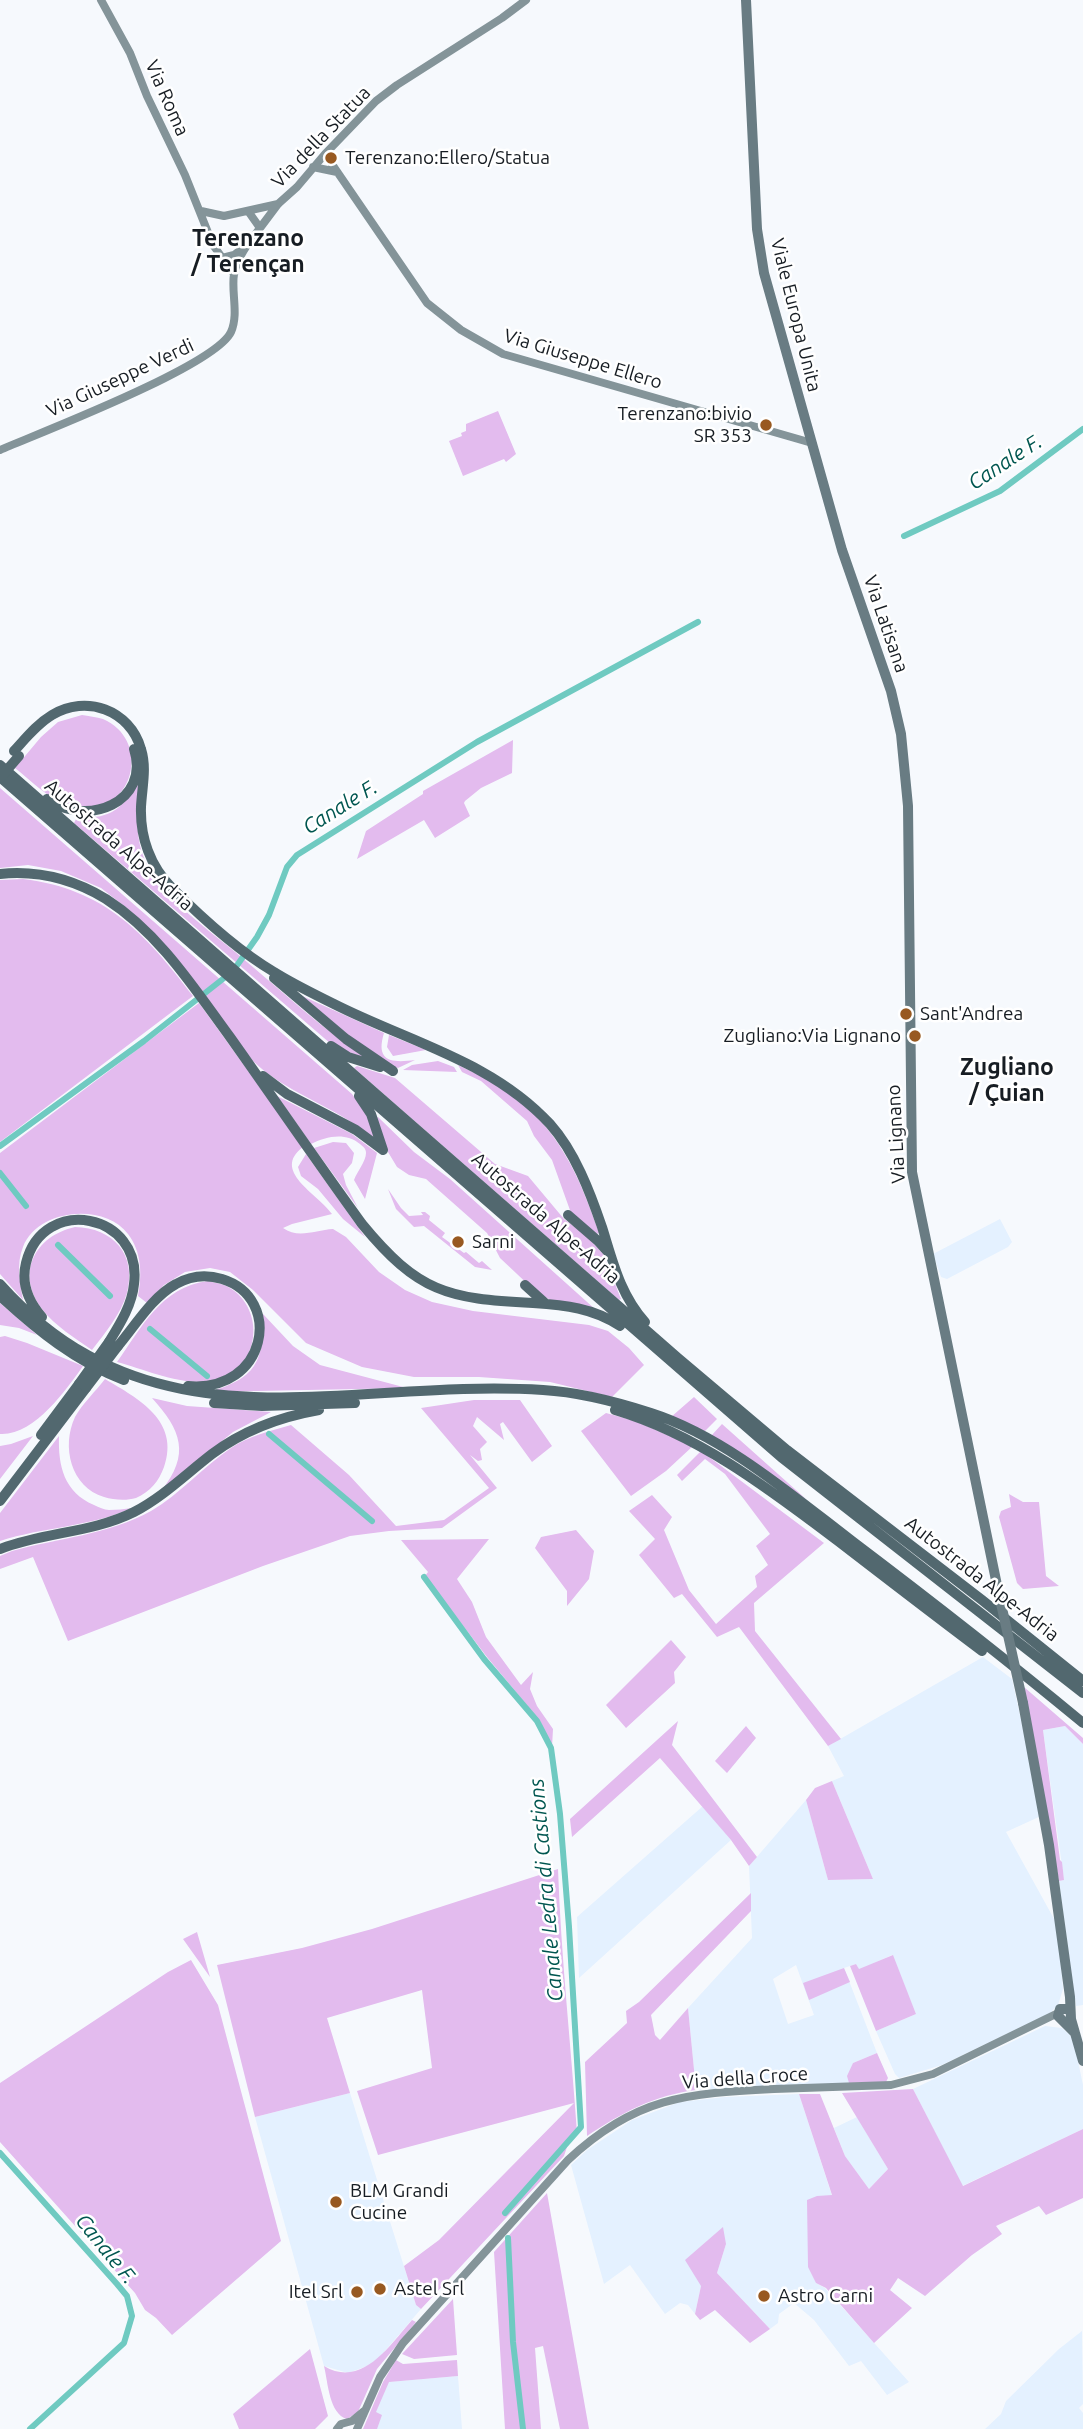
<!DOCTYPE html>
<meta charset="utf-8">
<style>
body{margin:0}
canvas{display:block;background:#f6f9fd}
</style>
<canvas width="1083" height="2429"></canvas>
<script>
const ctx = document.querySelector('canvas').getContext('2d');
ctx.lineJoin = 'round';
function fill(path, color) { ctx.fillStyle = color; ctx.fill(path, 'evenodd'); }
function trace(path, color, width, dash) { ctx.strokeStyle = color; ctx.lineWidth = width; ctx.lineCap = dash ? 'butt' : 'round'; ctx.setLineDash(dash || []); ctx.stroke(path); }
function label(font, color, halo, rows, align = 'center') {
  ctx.font = font + ' Ubuntu,sans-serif'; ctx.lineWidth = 5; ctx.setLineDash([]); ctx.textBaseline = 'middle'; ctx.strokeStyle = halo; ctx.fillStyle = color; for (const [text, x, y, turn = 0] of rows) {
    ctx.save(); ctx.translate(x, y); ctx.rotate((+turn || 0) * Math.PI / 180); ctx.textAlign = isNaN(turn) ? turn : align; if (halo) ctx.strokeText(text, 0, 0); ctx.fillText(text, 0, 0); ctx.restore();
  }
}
const built = new Path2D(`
 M1000,1219L1012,1242L1008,1247L947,1279L941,1277L933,1254Z
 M983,1657L1012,1679L1029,1756L1041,1816L1006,1832L1058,1926L1063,1989L1058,2005L1050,2013L942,2065L899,2078L895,2074L876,2031L916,2014L892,1955L859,1970L856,1964L844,1968L877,2053L853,2063L849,2083L696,2090L688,2008L752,1938L749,1866L806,1800L828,1880L873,1879L832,1781L844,1776L828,1746ZM796,1965L814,2015L788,2024L773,1979Z
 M1065,1726L1083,1744V2005L1076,2006L1059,1881L1064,1880L1043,1730Z
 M703,1806L731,1840L579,1978L577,1917Z
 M1045,2026L1062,2028L1070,2035L1074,2042L1083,2085V2129L962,2186L913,2089Z
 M350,2093L416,2305L421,2309L378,2359L370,2365L348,2373L324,2366L255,2117Z
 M799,2094L832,2196H817L816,2283L825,2288L909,2382L887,2395L861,2361L849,2366L814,2320L794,2303L779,2314L778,2323L770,2329L717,2273L726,2244L701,2286L695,2314L688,2305L680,2303L665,2314L630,2265L604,2284L571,2165L587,2150L632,2120L680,2102L725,2097Z
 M857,2117L888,2169L869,2189L845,2156L834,2128Z
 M1082,2331L1083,2404L1079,2408L1083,2413V2429H985L1001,2414L1006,2401L1059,2349Z
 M458,2376L462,2429H368L388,2382Z`);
const green = new Path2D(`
 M498,411L516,454L506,462L504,459L463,476L449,441L462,436L461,433L466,431V424Z
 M82,715C88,716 97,717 103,719C152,740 134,816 79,806C73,804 65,804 58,801C43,793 29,779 15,768L41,737L58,722Z
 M513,740L512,773L481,788L465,801L464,803L470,816L435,838L424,820L357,859L366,831L423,794V791Z
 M139,779C138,806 134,833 144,858C159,897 210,930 241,957C283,992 324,1031 370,1060L353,1056L331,1044L74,823L77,817C111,820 124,808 139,779Z
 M0,788L352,1094L366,1113L376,1139C366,1133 358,1126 348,1120C316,1100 282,1088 254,1062L128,909L101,888L61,871L28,865L0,868Z
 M23,879C105,889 145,933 193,996L0,1142V880Z
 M300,995L384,1033C375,1062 392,1063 415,1060L398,1068L380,1061Z
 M199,1003L303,1147C271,1171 317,1193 332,1214L292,1224L283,1228C298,1239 316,1230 333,1229L346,1237L379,1272L405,1290L432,1302L473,1311L589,1325L608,1331L629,1348L644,1365L612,1397L550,1382L479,1377H414L362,1367L306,1343L253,1290L230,1272L210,1268L185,1272L164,1285L147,1303L138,1296C142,1276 142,1252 128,1234C104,1202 37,1209 23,1247C16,1264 20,1283 23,1300L0,1274V1153Z
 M389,1035L426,1050L393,1056L387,1047Z
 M438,1061L454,1067L457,1072L403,1070L412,1065Z
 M458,1065C474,1073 492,1080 506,1090C558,1127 579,1175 599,1233L597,1234L571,1213L552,1160L534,1136L527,1121L481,1081L462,1072Z
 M357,1066L395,1078L495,1164L528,1176L564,1219L587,1236L603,1254L621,1299L619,1300L354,1068Z
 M277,1096L352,1134L377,1153L365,1199L354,1180C357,1172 366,1161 366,1153C366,1148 363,1147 360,1144C346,1132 326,1136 311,1144Z
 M378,1117L414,1152L450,1179L596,1310L555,1303L534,1290L500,1258L487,1233L426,1179L409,1175L397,1167L388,1152L376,1118Z
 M333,1142L346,1143L354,1153L352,1163L343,1174L346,1185L358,1208L314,1148Z
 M306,1154L365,1237L343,1219L318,1189L301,1176L298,1167Z
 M388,1189L401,1208L409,1216L423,1215L421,1212H425L430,1216L429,1220L445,1233L442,1237L464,1253L466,1252L479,1263L482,1261L492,1270L475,1267L424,1226L414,1227L396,1209Z
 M75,1227C113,1228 137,1254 127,1293C121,1314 105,1333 92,1350C75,1338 55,1326 42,1309C15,1273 35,1236 75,1227Z
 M208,1281C216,1283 225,1284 233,1290C266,1314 258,1369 217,1380C186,1388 147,1370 117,1362C142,1327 161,1287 208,1281Z
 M0,1303L37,1335L19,1328L0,1325Z
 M263,1314L293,1346L320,1365L407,1388L208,1392C256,1379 264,1362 263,1314Z
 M5,1336L27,1343L83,1366C66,1390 34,1436 0,1434V1337Z
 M105,1379C139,1399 180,1421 164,1467C159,1481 150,1492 136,1498C126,1501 114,1500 104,1497C71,1487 61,1447 75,1417C82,1404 96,1391 105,1379Z
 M694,1397L717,1419L703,1433L671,1417Z
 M152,1398L187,1406L271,1412L233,1432L161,1491C191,1454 181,1430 152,1398Z
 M474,1400H520L552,1446L532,1462L503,1422L500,1424L504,1440L477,1417L473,1426L487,1442L480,1449L482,1460L478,1461L470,1455L497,1488L442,1528L389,1531L350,1536L263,1566L68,1641L33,1557L0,1569V1556L12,1551C58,1538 108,1535 151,1511C180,1494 203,1467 231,1448C249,1436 270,1431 291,1425L349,1475L396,1526L444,1520L489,1488L421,1408Z
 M606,1413L635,1421L693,1446L666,1471L631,1496L581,1431Z
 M722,1424L806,1499L711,1436Z
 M33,1436L0,1479V1446L11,1444Z
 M59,1436C58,1466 64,1492 94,1505C99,1507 104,1510 109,1510C117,1510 124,1509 132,1508C90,1527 43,1527 0,1541V1513Z
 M701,1451L824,1543L754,1603L755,1631L841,1739L828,1746L739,1627L717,1637L682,1594L674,1598L639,1555L655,1539L629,1511L652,1495L672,1517L664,1530L689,1590L716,1624L757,1587L755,1576L768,1565L756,1546L770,1534L725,1474L705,1459L682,1481L677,1475Z
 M1009,1494L1023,1502H1039L1046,1576L1059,1586L1023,1589L1017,1583L999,1517L1001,1511L1011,1507Z
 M576,1530L594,1551L589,1579L567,1606V1591L535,1548L541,1537Z
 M489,1539L457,1579L472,1602L486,1637L521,1685L533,1672L530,1689L537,1706L553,1729L552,1747L540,1721L487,1657L425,1576L428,1572L401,1540Z
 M671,1640L686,1657L674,1672L675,1683L626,1728L606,1705Z
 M1024,1687L1083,1738V1744L1065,1726L1043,1730L1060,1860L1062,1862L1064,1880L1059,1881Z
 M678,1721L672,1745L757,1857L749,1866L731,1840L660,1758L572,1837L570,1819Z
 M746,1726L756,1738L727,1773L715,1761Z
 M832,1781L873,1879L828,1880L806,1800L815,1788Z
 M558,1869C561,1957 571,2045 577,2133L568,2144L564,2156L421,2309L416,2305L404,2266L439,2240L574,2103L378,2155L357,2091L432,2068L422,1990L327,2018L350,2093L255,2117L217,1965L302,1948L372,1929Z
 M751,1893V1911L651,2015L655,2035L660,2040L688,2008L696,2090C655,2095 621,2113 587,2136L585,2062L627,2023L626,2011L639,2002Z
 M197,1932L210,1977L183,1939Z
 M893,1955L916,2014L876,2031L850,1966L856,1964L859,1969Z
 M191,1960L218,2005L281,2241L172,2335L156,2318L145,2310L135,2293L0,2142V2083L168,1972Z
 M844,1968L850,1982L809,2000L803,1983Z
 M877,2053L888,2078L886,2082L849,2083L847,2076L853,2063Z
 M913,2089L963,2186L1083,2129V2198L1046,2215L1039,2206L996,2226L1002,2234L972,2255L925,2296L898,2278L890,2290L912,2308L874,2343L826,2288L816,2283L808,2267L807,2200L817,2196L832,2195L799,2094H820L845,2156L869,2189L888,2169L842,2093Z
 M547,2193L589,2429H560L543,2346L535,2348L541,2429H505L494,2252Z
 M723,2227L726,2244L717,2273L770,2329L750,2343L715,2310L700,2320L695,2314L701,2286L685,2260Z
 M453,2299L457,2355L414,2359L402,2354Z
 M412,2320L416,2322L377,2369L358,2412L347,2419C329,2414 328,2382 324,2366C362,2389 390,2345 412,2320Z
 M310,2349L328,2416L315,2429H239L233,2414Z
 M396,2360L403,2364L457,2360L458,2376L389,2382L376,2412L382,2415L377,2429H363L383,2382Z`);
const canal = new Path2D(`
 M904,536L1000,491L1083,429
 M0,1146L144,1041L233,971L257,937L269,915L287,867L297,855L477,742L698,622
 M0,1173L26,1206
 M58,1245L110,1296
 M150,1329L207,1376
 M269,1434L372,1521
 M424,1577L484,1659L537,1721L551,1748L560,1814L569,1927L581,2127L505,2213
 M0,2153L117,2284L127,2296L132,2316L124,2343L30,2429
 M508,2238L513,2342L523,2429`);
const secondary = new Path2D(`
 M101,0L130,53L147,96L185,175L213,245L234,274
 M325,154L427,303L461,330L503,354L812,443
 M313,167L337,172
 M201,211L224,216L278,204
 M260,228L278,204L297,187L325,154L376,101L397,85L502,18L526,0
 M222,258L234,255L244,247
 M0,450C42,432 215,366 231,332C239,314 231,292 234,274C237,257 250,241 260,228L248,211
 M337,2429L341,2424L352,2421L364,2411
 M357,2429L380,2377L403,2343L568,2160C635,2097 687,2093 774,2089C813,2088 852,2086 891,2085L933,2074L1058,2013`);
const primary = new Path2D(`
 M746,0L757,229L764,273L842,550L891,691L901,734L908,806L912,1172L998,1590
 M1023,1703L1049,1845L1070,1997L1071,2019L1083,2061
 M1070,2009H1060L1058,2016L1075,2033`);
const highway = new Path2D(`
 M14,751C26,738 37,724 52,715C86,694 130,710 141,749C147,768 142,787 141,807C140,837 150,866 172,888C202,918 237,950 274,972C293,984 314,994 334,1004C409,1042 492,1061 550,1124C575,1152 590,1192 602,1227C613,1262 620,1294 645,1322
 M0,765L678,1358L787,1450L982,1600L1083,1681
 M0,777L781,1457L1083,1693
 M47,799C87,828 151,802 134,749
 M0,874C39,870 73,879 106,899C159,933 194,988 230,1037C274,1099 317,1162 362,1224C418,1292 447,1299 533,1303C564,1305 594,1308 620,1326
 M274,978L346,1039L393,1071
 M331,1046L348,1057L380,1067
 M263,1076L287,1094L356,1130L383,1150
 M359,1096L371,1114L383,1150
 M568,1215L598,1241L607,1251
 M0,1284C155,1457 346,1377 543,1390C579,1392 617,1402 651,1413C723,1436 792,1495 852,1541C930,1600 1007,1660 1083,1723
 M525,1285L546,1304
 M0,1296C37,1330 76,1362 124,1380
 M42,1317C28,1301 21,1283 26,1263C43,1194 143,1213 134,1284C132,1305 120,1324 109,1342
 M118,1346C135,1326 152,1297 176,1284C190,1276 206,1274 222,1279C284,1298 267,1393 188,1386
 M214,1403L262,1406L355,1403
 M615,1410C699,1435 769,1489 838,1541C886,1578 934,1615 982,1651
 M41,1435L79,1384
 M0,1501L86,1388
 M0,1549C44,1532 92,1533 134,1512C163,1497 186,1474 212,1454C244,1430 279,1417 319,1410`);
const primaryBridge = new Path2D(`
 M998,1590L1023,1703`);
const highwayBridge = new Path2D(`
 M0,778L19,756
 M79,1384L109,1342
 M86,1388L118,1346`);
const markers = [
 [331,158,7,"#985921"],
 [766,425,7,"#985921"],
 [906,1014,7,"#985921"],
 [915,1036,7,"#985921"],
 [458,1242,7,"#985921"],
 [336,2202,7,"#985921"],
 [380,2289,7,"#985921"],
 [357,2292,7,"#985921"],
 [764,2296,7,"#985921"]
];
const streetNames = [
 ["Via Roma",167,98,66],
 ["Via della Statua",321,137,-46],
 ["Viale Europa Unita",796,315,76],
 ["Via Giuseppe Ellero",583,359,17],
 ["Via Giuseppe Verdi",120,378,-25],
 ["Via Latisana",886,624,71],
 ["Autostrada Alpe-Adria",119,845,41],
 ["Via Lignano",896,1134,-93],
 ["Autostrada Alpe-Adria",546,1218,41],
 ["Autostrada Alpe-Adria",982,1579,38],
 ["Via della Croce",745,2078,-4]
];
const poiNames = [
 ["Terenzano:Ellero/Statua",345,158],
 ["Terenzano:bivio",752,414,"right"],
 ["SR 353",752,436,"right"],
 ["Sant'Andrea",920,1014],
 ["Zugliano:Via Lignano",901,1036,"right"],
 ["Sarni",472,1242],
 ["BLM Grandi",350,2191],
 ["Cucine",350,2213],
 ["Astel Srl",394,2289],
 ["Itel Srl",343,2292,"right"],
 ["Astro Carni",778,2296]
];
const waterNames = [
 ["Canale F.",1005,462,-33],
 ["Canale F.",340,807,-32],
 ["Canale Ledra di Castions",546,1890,-95],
 ["Canale F.",106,2249,51]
];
const quarterNames = [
 ["Terenzano",248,238],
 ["/ Terençan",248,264],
 ["Zugliano",1007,1067],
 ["/ Çuian",1007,1093]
];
fill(built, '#e4f1ff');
fill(green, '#e3bbee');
trace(canal, '#6fcac1', 6);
trace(secondary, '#849499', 8);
trace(primary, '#697c83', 10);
trace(highway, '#52686f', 10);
trace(primaryBridge, '#697c83', 10);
trace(highwayBridge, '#52686f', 10);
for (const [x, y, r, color] of markers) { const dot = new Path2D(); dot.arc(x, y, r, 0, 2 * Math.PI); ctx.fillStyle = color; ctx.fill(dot); trace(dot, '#fff', 2.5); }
label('19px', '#171d23', '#fff', streetNames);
label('19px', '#171d23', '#fff', poiNames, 'left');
label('italic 21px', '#005650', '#fff', waterNames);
label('bold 23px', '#171d23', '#fff', quarterNames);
</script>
